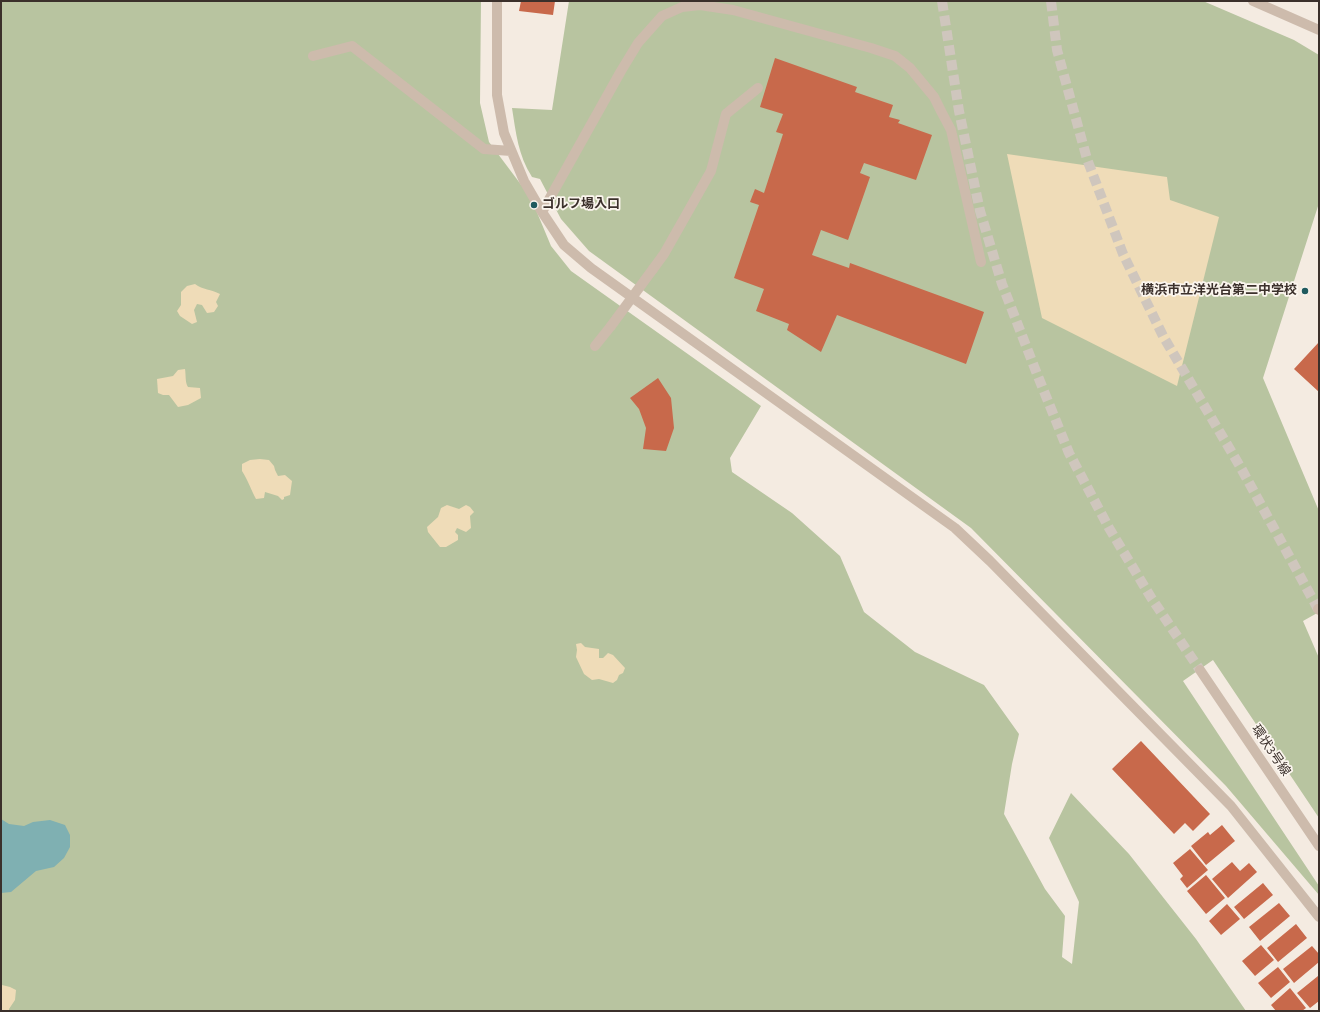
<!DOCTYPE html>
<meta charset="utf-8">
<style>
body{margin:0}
#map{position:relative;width:1320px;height:1012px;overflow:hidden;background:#f4ebe1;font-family:"Source Sans 3",sans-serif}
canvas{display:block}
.frame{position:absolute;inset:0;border:2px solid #3b302b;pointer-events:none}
</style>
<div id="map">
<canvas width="1320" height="1012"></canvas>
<div class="frame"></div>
</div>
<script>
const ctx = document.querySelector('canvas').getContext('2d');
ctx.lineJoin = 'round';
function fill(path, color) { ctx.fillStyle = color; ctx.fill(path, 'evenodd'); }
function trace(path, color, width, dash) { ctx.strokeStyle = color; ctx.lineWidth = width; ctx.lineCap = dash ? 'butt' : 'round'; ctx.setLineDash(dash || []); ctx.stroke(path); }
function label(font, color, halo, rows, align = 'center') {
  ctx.font = font + ' "Source Sans 3","Noto Sans JP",sans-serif'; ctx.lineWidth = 3.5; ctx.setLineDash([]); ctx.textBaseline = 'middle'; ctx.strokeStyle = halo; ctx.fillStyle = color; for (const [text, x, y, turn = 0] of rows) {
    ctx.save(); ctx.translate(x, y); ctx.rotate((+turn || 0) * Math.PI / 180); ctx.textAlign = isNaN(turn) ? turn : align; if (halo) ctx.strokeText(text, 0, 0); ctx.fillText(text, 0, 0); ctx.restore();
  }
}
const green = new Path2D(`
 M1,1H481L480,103L489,142L531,198L551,246L571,271L761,406L730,458L732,472L792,513L840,556L864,612L915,652L984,685L1019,734L1012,764L1004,814L1045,889L1065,916L1062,957L1072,964L1079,902L1049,838L1071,793L1129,854L1196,939L1246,1011H1Z
 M569,1H1203L1294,40L1319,55V203L1263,378L1319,511V612L1303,621L1319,658V818L1213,660L1183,681L1319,886V895L1226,786L971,528L589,251L561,219L540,179L532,177C518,155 516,133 512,108L552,110Z`);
const sand = new Path2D(`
 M1007,154L1167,177L1170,200L1219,217L1177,386L1042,318Z
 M195,284C203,290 211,289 220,294L216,302L218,306L214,312L207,313L202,305L197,304L194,310L197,322L192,324L180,316L177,311L181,305V292L187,286Z
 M185,369C186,375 185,383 188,387L200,388L201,398L188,405L178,407L169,395H163L158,393L157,379L173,376L178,370Z
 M260,459L269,460L274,466L275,470L278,476L285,475L292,481L290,495L284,497V499L282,500L278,496L265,492L264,498L256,499C251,490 248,480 242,471V464L250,460Z
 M447,505L459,509L466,505L470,507L474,512L470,516L471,528L466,532L457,528L455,532L458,535V540L446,547H440L428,532L427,527L438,517L441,508Z
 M581,643L585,647L599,649V658H603L608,653L613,655L625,668L623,673L619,675L617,680L613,683L599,679L592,680L584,674L576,657L577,650L576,644Z
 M2,985L10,987L16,990L15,1000L9,1009V1011H1V986Z`);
const water = new Path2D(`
 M1,819L9,824L24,826L33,822L50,820L65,825L70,835V847L64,858L54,867L36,871L11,892L1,893Z`);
const building = new Path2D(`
 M521,1H555L553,15L519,11Z
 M775,58L857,87L855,92L893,105L889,117L900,120L898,123L932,135L916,180L864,163L860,173L870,177L848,240L821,230L812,255L849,268L850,263L984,312L966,364L837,315L821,352L787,330L789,324L756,311L764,289L734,278L759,205L750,202L755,189L764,193L783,134L776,132L783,114L760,107Z
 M1319,342V392L1294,369Z
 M658,378L671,398L674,428L666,451L643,449L646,428L639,409L630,398Z
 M1141,741L1210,814L1193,831L1185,823L1174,834L1112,769Z
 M1222,825L1235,841L1206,865L1191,846L1208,832L1210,835Z
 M1190,849L1208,870L1187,888L1180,879L1183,876L1173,863Z
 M1232,862L1240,871L1249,863L1257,872L1228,898L1212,879Z
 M1206,875L1225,898L1206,914L1187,891Z
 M1263,883L1273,895L1244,919L1234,907Z
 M1279,903L1290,916L1260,941L1249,927Z
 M1227,904L1240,919L1221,935L1209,921Z
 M1296,924L1307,938L1278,962L1267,948Z
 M1261,945L1274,960L1255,976L1242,961Z
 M1312,946L1319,954V962L1294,983L1283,969Z
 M1278,967L1290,982L1271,998L1258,983Z
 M1318,976L1319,977V1001L1310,1008L1297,993Z
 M1290,988L1306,1008L1302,1011H1276L1271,1005Z`);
const minorTunnel = new Path2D(`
 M942,1L959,111L980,211L1002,284L1037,374L1069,453L1109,528L1152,599L1200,670
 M1051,1L1057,50L1087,159L1123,254L1163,336L1241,468L1318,609`);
const minor = new Path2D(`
 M497,1V95L504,133L524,181L542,212L564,245L591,268L955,528L990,561L1231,806L1319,917
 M1253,1L1319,30
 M313,56L352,46L484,149L511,151
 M542,212L621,71L638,43L662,16L682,7L700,5L733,10L871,48L895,56L910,68L934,97L942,113L951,130L981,262
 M653,269L664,254L711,171L726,114L758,88
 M595,346L611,326
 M1318,609L1319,610
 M1200,670L1319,846`);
const minorBridge = new Path2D(`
 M611,326L653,269`);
const markers = [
 [534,205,4,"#1f5a5e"],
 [1305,291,4,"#1f5a5e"]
];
const poiNames = [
 ["ゴルフ場入口",542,205],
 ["横浜市立洋光台第二中学校",1297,291,"right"]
];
const streetNames = [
 ["環状3号線",1270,751,56]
];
fill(green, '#b8c4a0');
fill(sand, '#efdcb8');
fill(water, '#7fb0b2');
fill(building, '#c8694b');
trace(minorTunnel, '#cfc6bd', 10, [10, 5]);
trace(minor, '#cdbbac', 10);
trace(minorBridge, '#cdbbac', 10);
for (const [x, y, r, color] of markers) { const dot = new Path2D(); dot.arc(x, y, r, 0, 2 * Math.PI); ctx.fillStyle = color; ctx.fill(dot); trace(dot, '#fbf5ee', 1.5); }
label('bold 13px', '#3b302b', '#fbf5ee', poiNames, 'left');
label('13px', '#3b302b', '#fbf5ee', streetNames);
</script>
